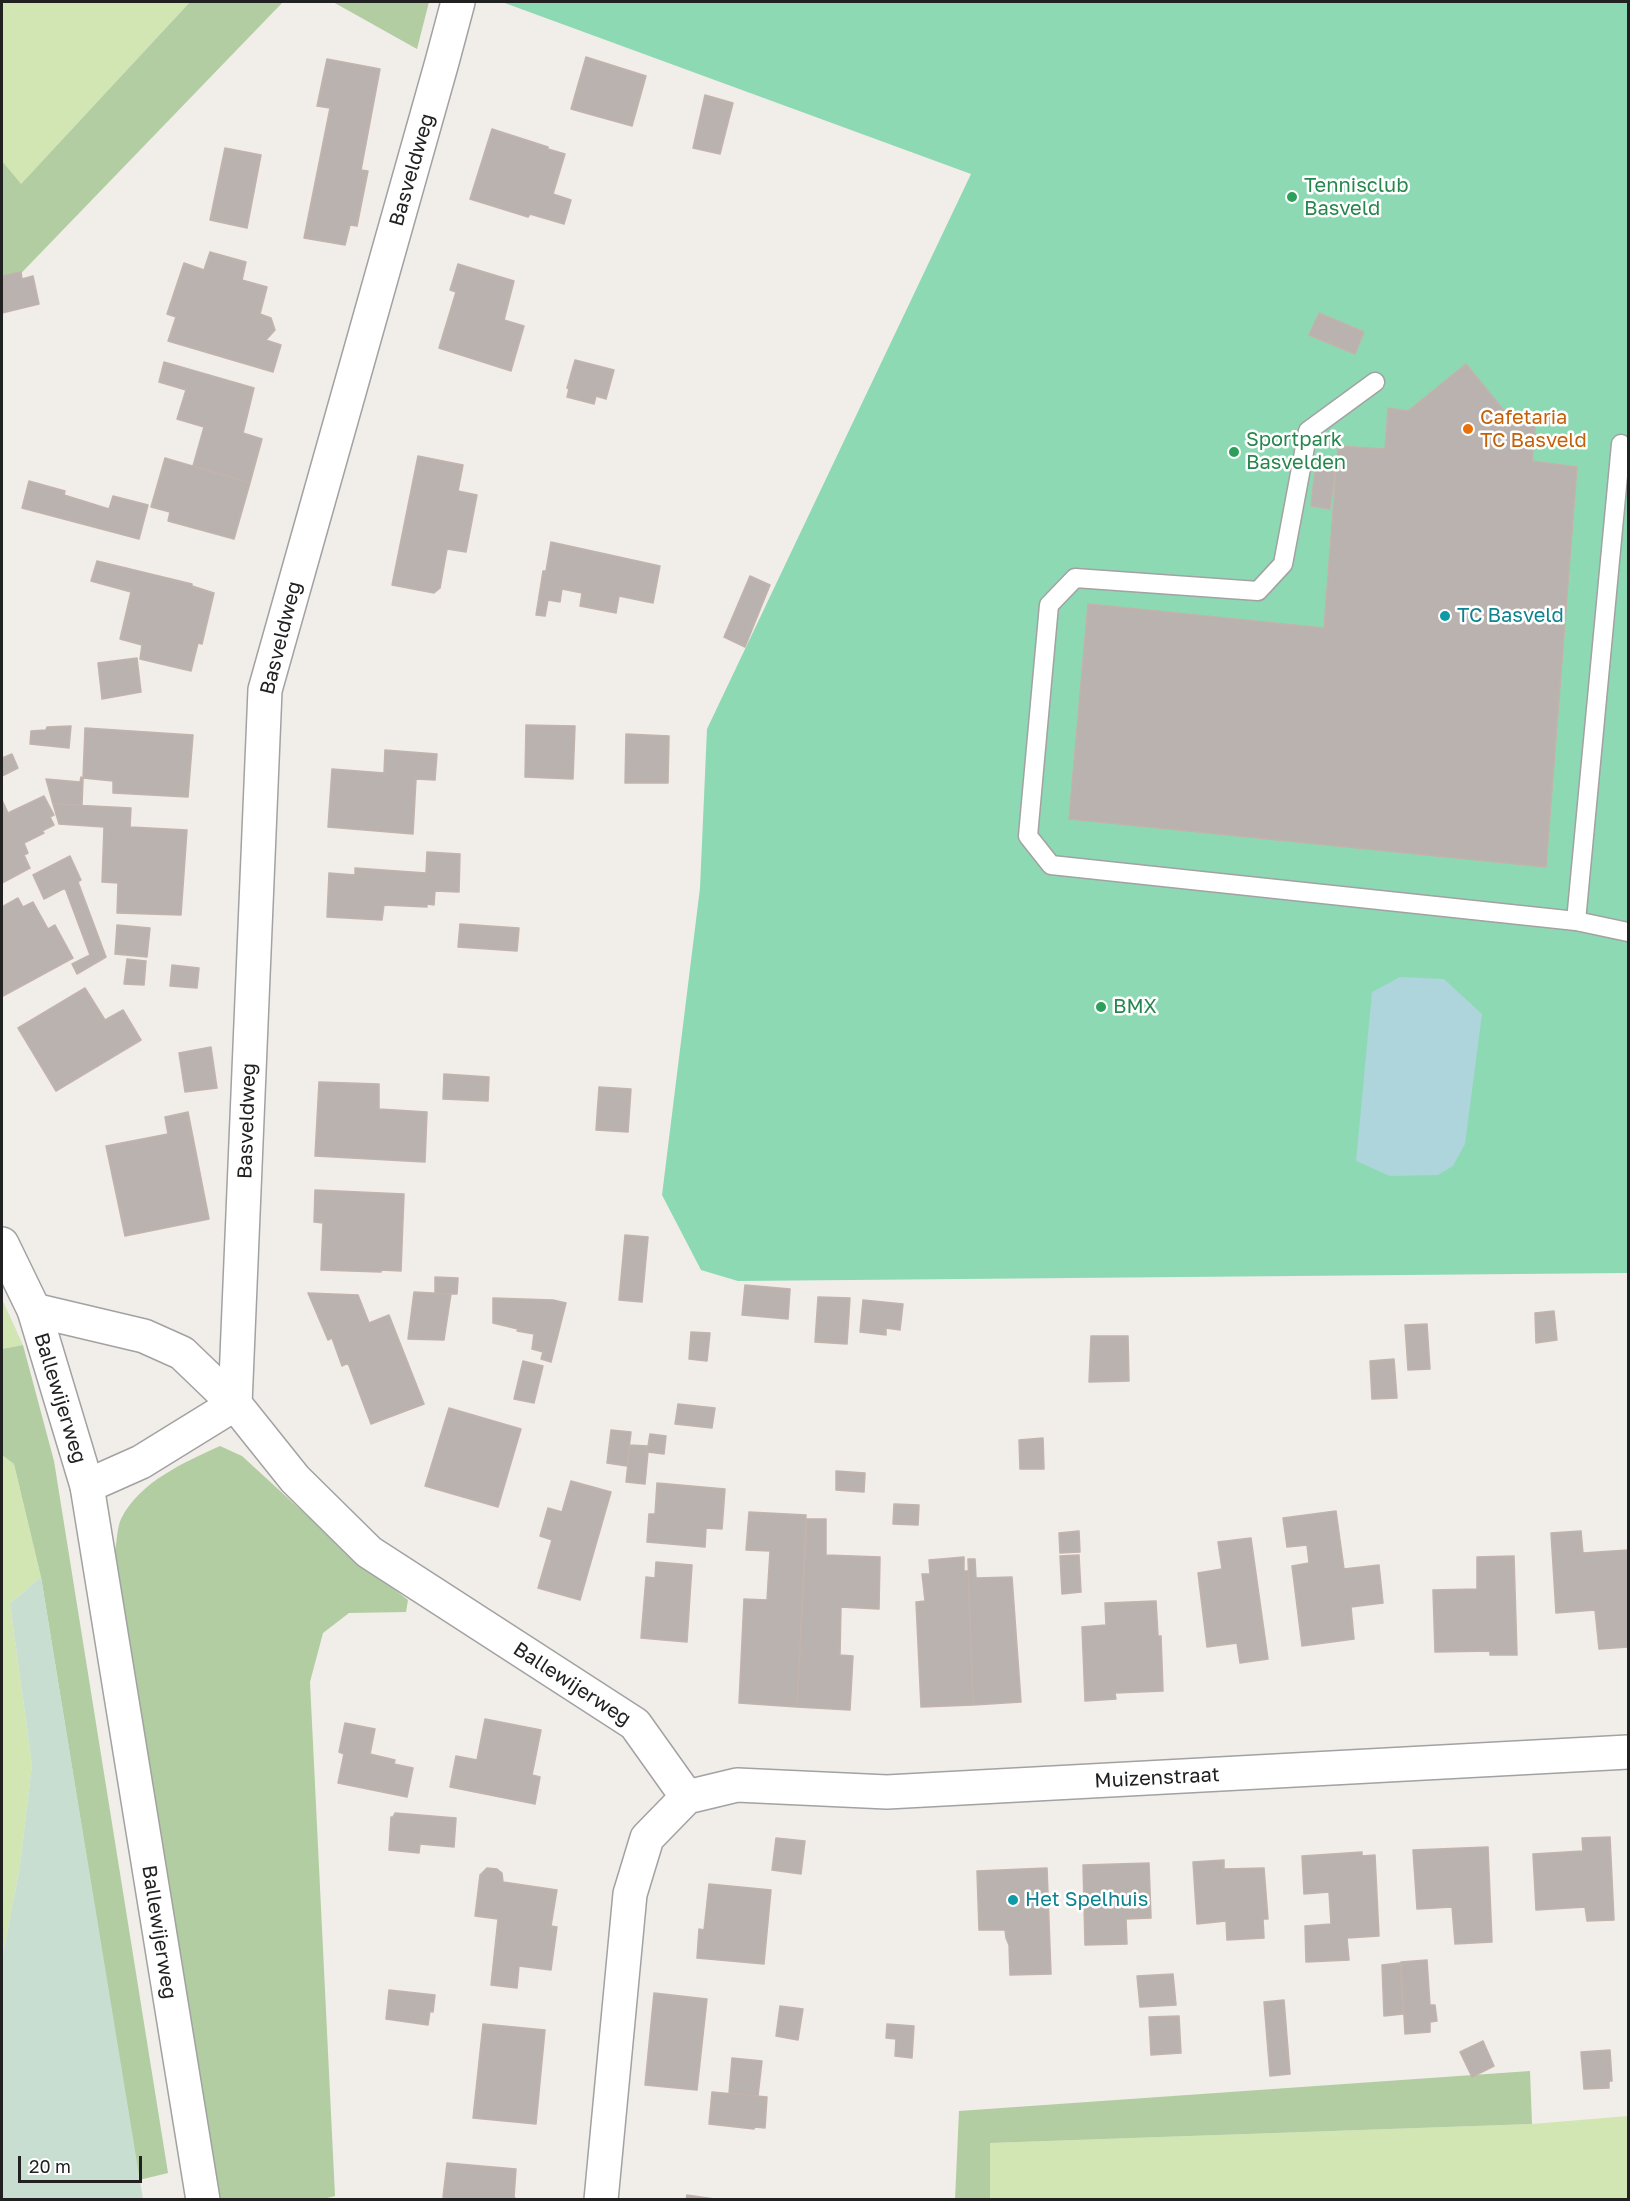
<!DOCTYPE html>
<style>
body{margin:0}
#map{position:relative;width:1630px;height:2201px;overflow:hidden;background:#f1ede9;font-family:"Golos Text",sans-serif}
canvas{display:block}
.frame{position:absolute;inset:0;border:3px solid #212121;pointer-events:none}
.scale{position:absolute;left:18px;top:2156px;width:124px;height:27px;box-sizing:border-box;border:3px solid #212121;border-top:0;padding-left:8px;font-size:18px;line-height:21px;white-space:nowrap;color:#212121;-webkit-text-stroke:4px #fff;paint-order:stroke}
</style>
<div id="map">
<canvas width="1630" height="2201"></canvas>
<div class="frame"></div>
<div class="scale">20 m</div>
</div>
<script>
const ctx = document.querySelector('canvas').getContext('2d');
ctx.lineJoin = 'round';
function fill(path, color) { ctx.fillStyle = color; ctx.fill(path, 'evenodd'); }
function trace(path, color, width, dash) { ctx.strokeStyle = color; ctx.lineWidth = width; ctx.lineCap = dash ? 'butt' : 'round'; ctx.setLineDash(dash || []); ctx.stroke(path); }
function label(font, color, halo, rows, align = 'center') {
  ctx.font = font + ' "Golos Text",sans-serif'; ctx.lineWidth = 5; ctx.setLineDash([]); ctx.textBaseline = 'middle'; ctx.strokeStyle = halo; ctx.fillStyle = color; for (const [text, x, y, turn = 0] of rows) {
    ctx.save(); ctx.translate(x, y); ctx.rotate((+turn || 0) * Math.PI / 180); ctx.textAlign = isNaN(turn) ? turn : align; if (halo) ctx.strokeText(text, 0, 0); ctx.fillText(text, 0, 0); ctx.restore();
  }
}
const grass = new Path2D(`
 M2,2H190L20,185L2,161Z
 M2,1299L23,1345L2,1349Z
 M2,1455L14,1464L41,1577L10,1604L32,1764L20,1866L2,1960Z
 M1628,2116V2199L990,2200V2143L1532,2124Z`);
const forest = new Path2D(`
 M190,2H283L2,293V161L21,184Z
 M333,2H429L417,49Z
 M23,1345L54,1461L168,2173L139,2180L41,1577L14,1464L2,1455V1349Z
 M220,1446L242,1456L350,1555L408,1600L406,1612L349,1613L323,1633L310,1682L335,2196L319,2200L217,2199L115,1551C117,1541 117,1528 121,1519C139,1482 185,1462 220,1446Z
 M1530,2071L1532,2124L990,2143V2199L955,2200L959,2111Z`);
const wetland = new Path2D(`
 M41,1577L143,2199H2V1960L20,1866L32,1764L10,1604Z`);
const pitch = new Path2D(`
 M502,2H1628V1273L738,1281L701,1270L662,1195L700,888L707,729L971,174Z`);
const water = new Path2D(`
 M1400,977L1444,979L1482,1014L1465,1144L1453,1166L1438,1175L1390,1176L1356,1161L1372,992Z`);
const building = new Path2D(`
 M586,57L646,76L632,126L571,109Z
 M327,59L380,69L361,170L368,171L357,226L350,225L345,245L304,238L330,108L317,106Z
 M705,95L733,103L720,154L693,148Z
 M492,129L548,147V149L565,154L553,194L571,200L564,224L530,214L528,217L470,199Z
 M225,148L261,155L247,228L210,220Z
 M210,252L246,262L242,280L267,287L260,314L271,318L275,330L266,340L281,345L273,372L168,341L176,317L167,314L184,263L204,270Z
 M458,264L514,281L504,320L524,326L511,371L439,348L456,292L450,290Z
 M21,272L22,279L33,276L39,304L2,313V276Z
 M1319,313L1364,332L1355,354L1309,335Z
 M575,360L614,370L606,399L596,396L594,404L567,397L569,389L567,388Z
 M164,362L254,388L243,433L262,439L250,483L193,466L204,427L177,419L186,390L159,382Z
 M1466,364L1511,419L1536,420L1532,461L1577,467L1546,867L1069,819L1088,604L1324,628L1338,446L1385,449L1388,408L1408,411Z
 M418,456L463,465L458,491L477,495L466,552L447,549L440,588L434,593L392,585Z
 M165,458L250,483L234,539L168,521L170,512L151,507Z
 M1315,469L1335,472L1330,509L1311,506Z
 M29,481L65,491L64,495L109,509L113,496L148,505L139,539L22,508Z
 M551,542L660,566L653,603L619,596L616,613L580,606L582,593L562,589L560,602L548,600L545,616L536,615L543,571H546Z
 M97,561L192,584V586L214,593L202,644L198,643L191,671L140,659L142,645L120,639L131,592L91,581Z
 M750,576L770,585L745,647L724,637Z
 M137,658L141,692L102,699L98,663Z
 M526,725L575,726L573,779L525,777Z
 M71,726L69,748L30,744L31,731L46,730L47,727Z
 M85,728L193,735L188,797L113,793V781L83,778Z
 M626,734L669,736L668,783H625Z
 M385,750L437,754L435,780L416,779L413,834L328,827L332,769L384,773Z
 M12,754L18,768L2,776V758Z
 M81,777L83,779L82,805L53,804L46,779L80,782Z
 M44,796L54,815L50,817L54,825L42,831L44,833L24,843L28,853L24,855L30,868L2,883V800L8,813Z
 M53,804L131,808L130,827L187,830L181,915L117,913L118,883L102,882L104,827L59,824Z
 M427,852L460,854L459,892L435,891L434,905L427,904V907L384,905L382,920L327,917L329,873L355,875V868L426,873Z
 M70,856L81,880L78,882L106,957L77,974L72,964L90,955L65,888L44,899L33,875Z
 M18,898L23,907L33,902L48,929L55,925L73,958L3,996L2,992V907Z
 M460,924L519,928L517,951L458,947Z
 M117,925L150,928L147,957L115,954Z
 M127,959L146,961L144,985L124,984Z
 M172,965L199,968L197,988L170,986Z
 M85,988L105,1020L123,1010L141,1040L56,1091L18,1028Z
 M211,1047L217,1088L185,1092L179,1053Z
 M444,1074L489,1077L488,1101L443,1099Z
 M319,1082L379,1084V1109L427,1112L425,1162L315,1156Z
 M599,1087L631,1089L628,1132L596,1130Z
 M188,1112L209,1219L125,1236L106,1146L168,1134L165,1117Z
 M315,1190L404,1194L401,1271L381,1270V1272L321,1270L323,1223L314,1222Z
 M625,1235L648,1237L642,1302L619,1300Z
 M435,1277L458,1278L457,1294L435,1293Z
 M745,1285L790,1289L788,1319L742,1315Z
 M414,1292L451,1294L444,1340L408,1339Z
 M308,1293L358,1295L369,1323L389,1315L424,1404L371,1424L348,1363L342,1366L332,1338L328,1340Z
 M818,1297L850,1298L847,1344L815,1342Z
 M493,1298L553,1300L566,1303L551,1362L541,1359L543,1352L532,1349L534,1334L517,1331L518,1329L493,1323Z
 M863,1300L903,1304L900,1330L886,1328V1335L860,1332Z
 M1554,1311L1557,1340L1536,1343L1535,1313Z
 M1427,1324L1430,1369L1408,1370L1405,1325Z
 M691,1332L710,1333L707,1361L689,1359Z
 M1091,1336H1128L1129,1381L1089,1382Z
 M1394,1359L1397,1398L1372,1399L1370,1361Z
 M523,1361L543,1366L534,1403L514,1399Z
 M678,1404L715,1408L712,1428L675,1424Z
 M449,1408L521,1429L498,1507L425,1486Z
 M611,1430L631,1432L627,1466L607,1463Z
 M650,1434L666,1436L664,1454L648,1452L645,1484L626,1482L630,1445L648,1446Z
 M1043,1438L1044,1469H1020L1019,1440Z
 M836,1471L865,1473L864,1492L836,1490Z
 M571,1481L611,1492L580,1600L538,1588L552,1540L540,1536L548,1508L562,1512Z
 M657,1483L725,1489L722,1529L706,1528L705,1547L647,1542L649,1514H655Z
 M894,1504L919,1505L918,1525L893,1524Z
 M1336,1511L1344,1569L1379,1565L1383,1603L1351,1607L1354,1639L1302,1646L1292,1566L1309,1563L1307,1545L1287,1547L1283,1518Z
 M749,1512L806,1515L797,1707L739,1703L744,1599L767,1600L770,1551L746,1550Z
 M807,1519H826V1555L880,1557L879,1609L841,1607L840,1655L853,1656L850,1710L797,1707Z
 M1079,1531L1080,1552L1060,1553L1059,1533Z
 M1581,1531L1583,1553L1628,1550V1647L1599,1649L1595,1610L1556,1613L1551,1533Z
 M1251,1538L1268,1659L1240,1663L1237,1643L1207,1647L1198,1573L1222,1569L1218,1542Z
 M1079,1555L1081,1592L1062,1594L1060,1556Z
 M1514,1556L1517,1655H1490V1651L1435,1652L1433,1590L1477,1589V1557Z
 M964,1557V1571H968L973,1705L921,1707L916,1602L925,1601L922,1574H930L929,1560Z
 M968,1559H975L976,1578L1012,1577L1021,1702L973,1705Z
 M656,1562L692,1565L687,1642L641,1638L646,1577L655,1578Z
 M1156,1601L1158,1636H1161L1163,1691L1115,1693L1116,1699L1085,1701L1082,1627L1106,1625L1105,1603Z
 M485,1719L541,1730L532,1775L540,1777L535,1804L450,1787L456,1756L477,1760Z
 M345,1723L375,1729L370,1754L395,1760L394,1764L413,1768L407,1797L338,1783L344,1754L339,1752Z
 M395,1813L456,1818L454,1847L420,1844L419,1853L389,1850L391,1817H393Z
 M1610,1837L1614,1920L1587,1921L1585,1907L1536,1910L1533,1854L1583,1851L1582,1838Z
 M776,1838L805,1841L801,1874L772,1870Z
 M1488,1847L1492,1942L1455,1944L1452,1907L1417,1909L1413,1850Z
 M1362,1852V1856L1375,1855L1379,1936L1347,1938L1349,1960L1306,1962L1305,1926L1331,1924L1329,1892L1304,1894L1302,1856Z
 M1224,1860V1869L1264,1868L1268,1919H1263L1264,1938L1227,1940L1226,1921L1197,1924L1193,1862Z
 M1149,1863L1151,1918L1126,1919L1127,1944L1085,1945L1083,1865Z
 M487,1868L497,1869L502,1873L503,1882L557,1890L551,1926L557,1927L551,1970L519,1966L517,1988L491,1985L498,1919L475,1916L480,1875Z
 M1047,1868L1051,1974L1010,1975L1009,1945L1006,1938L1005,1930H979L977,1871Z
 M709,1884L771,1890L764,1964L697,1958L699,1929L704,1930Z
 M1427,1960L1430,2005H1435L1437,2021L1430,2022V2032L1405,2034L1401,1962Z
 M1400,1963L1403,2014L1384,2016L1382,1965Z
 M1173,1974L1176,2005L1140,2007L1137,1976Z
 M389,1990L435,1995L433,2012L430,2011L428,2025L386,2019Z
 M654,1993L707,1999L697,2090L645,2085Z
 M1284,2000L1290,2074L1270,2076L1264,2002Z
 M780,2006L803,2009L798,2040L776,2036Z
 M1179,2016L1181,2053L1151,2055L1149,2017Z
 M483,2024L545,2030L536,2124L473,2118Z
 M887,2024L914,2026L912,2058L895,2056L896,2039L886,2038Z
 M1483,2041L1494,2066L1472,2077L1460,2052Z
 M1610,2050L1612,2081H1609V2088L1584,2089L1581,2052Z
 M732,2058L762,2061L758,2096L729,2093Z
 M712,2092L767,2097L765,2128L755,2127L754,2129L709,2124Z
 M447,2163L516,2169L514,2197L517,2200H450L443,2197Z
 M687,2195L721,2200H686Z`);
const service = new Path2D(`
 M1375,382L1308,431L1283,564L1258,591L1075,578L1049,605L1028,836L1051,865L1576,921L1628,932
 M1576,921L1621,444`);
const minor = new Path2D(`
 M34,1310L144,1336L182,1353L235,1404L295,1479L369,1552L635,1724L687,1797
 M235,1404L265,690L442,62L458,2
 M87,1486L141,1462L235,1404
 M687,1797L737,1785L887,1792L1628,1752
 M601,2200L630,1894L647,1838L687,1797`);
const tertiary = new Path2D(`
 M2,1244L34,1310L87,1486L203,2200`);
const markers = [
 [1292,197,6,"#2e9e5b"],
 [1468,429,6,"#e8710a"],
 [1234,452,6,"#2e9e5b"],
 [1445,616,6,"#0f9aa8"],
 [1101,1007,6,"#2e9e5b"],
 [1013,1900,6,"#0f9aa8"]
];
const streetNames = [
 ["Basveldweg",412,170,-74],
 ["Basveldweg",281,638,-76],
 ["Basveldweg",247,1121,-88],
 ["Ballewijerweg",60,1398,73],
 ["Ballewijerweg",572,1684,33],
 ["Muizenstraat",1157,1778,-3],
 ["Ballewijerweg",159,1932,81]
];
const leisureNames = [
 ["Tennisclub",1304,186],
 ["Basveld",1304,209],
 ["Sportpark",1246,440],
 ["Basvelden",1246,463],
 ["BMX",1113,1007]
];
const foodNames = [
 ["Cafetaria",1480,418],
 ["TC Basveld",1480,441]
];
const cultureNames = [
 ["TC Basveld",1457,616],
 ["Het Spelhuis",1025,1900]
];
fill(grass, '#d1e6b3');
fill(forest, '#b2cda1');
fill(wetland, '#c7ded1');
fill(pitch, '#8dd9b4');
fill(water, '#add5db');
fill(building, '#bab2ae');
trace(building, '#c2b3ac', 1.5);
trace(service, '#a2a2a2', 21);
trace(minor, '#a2a2a2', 36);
trace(tertiary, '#a2a2a2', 36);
trace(service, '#fff', 18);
trace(minor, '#fff', 33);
trace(tertiary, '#fff', 33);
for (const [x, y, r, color] of markers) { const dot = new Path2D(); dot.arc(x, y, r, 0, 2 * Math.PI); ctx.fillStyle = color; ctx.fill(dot); trace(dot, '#fff', 2); }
label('20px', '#212121', '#fff', streetNames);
label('20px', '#27864d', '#fff', leisureNames, 'left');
label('20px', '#c56008', '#fff', foodNames, 'left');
label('20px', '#0d838f', '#fff', cultureNames, 'left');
</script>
